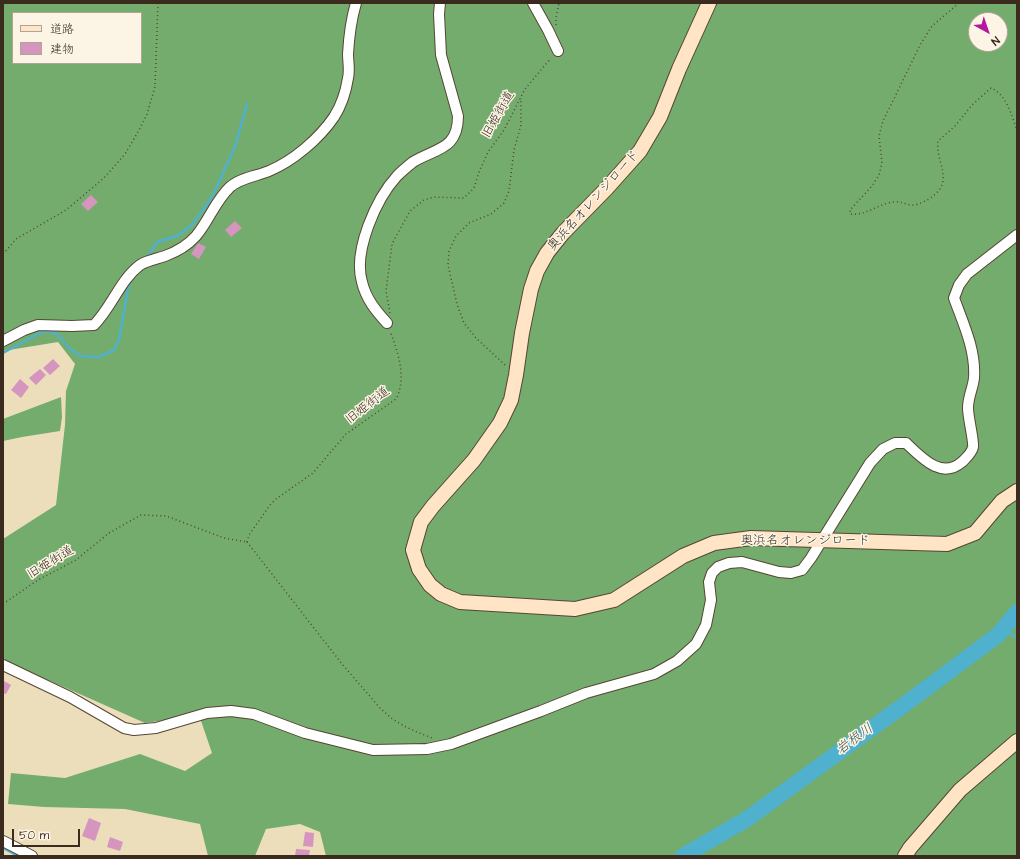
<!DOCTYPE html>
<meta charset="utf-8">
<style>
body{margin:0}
#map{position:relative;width:1020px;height:859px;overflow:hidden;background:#eddebb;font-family:"Architects Daughter","Klee One",sans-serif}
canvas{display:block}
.frame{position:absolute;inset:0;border:4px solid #3b2a1e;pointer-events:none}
.legend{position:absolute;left:12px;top:12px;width:130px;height:52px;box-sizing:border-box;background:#fcf5e5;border:1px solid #afa495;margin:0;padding:5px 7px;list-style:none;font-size:12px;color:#3b2a1e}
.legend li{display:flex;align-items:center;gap:8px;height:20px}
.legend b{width:20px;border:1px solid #afa495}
.north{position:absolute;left:968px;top:12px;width:40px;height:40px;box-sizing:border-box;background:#fcf5e5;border:1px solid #afa495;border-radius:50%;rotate:140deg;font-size:11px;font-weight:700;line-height:16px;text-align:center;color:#3b2a1e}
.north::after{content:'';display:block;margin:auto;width:14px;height:18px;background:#b5179e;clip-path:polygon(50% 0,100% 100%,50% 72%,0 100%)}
.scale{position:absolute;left:12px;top:829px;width:68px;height:18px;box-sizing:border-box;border:2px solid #3b2a1e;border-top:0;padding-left:5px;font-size:12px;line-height:14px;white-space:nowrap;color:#3b2a1e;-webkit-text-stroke:3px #fcf5e5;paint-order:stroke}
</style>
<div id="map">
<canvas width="1020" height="859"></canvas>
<div class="frame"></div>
<ul class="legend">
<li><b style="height:5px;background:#ffe4c6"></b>道路</li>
<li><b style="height:11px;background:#d595bf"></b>建物</li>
</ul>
<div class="north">N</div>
<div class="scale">50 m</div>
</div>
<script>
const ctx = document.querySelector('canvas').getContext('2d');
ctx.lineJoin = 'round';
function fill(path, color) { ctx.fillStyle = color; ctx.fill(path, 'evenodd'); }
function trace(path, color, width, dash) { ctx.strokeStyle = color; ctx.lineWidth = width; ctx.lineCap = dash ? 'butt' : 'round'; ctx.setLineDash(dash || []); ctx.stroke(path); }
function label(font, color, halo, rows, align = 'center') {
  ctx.font = font + ' "Architects Daughter","Klee One",sans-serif'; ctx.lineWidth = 3; ctx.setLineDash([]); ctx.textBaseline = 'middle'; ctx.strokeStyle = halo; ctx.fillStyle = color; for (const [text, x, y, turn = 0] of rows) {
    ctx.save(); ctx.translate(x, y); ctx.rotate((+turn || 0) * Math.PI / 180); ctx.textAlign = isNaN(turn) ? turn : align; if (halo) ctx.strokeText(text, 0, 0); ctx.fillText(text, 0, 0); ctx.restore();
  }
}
const forest = new Path2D(`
 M3,3H1017V856H326L320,832L300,824L266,829L255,856H208L200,824L125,809L44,807L8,804L11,773L65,778L140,754L185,771L212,753L199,715L145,723L3,660V539L56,505L65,425L66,391L75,364L58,342L3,351ZM13,13H141V63H13ZM976,20H1000V44H976Z
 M61,397L62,417L60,431L22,437L3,441V419Z`);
const stream = new Path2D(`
 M146,259L157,242L177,236L192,225L212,197L235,147L247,104
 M3,353L40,333L46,331L56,333L70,349L81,356L99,357L114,350L119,340L129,283
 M1002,630L1017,637
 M3,848L18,856`);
const river = new Path2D(`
 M683,856L747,819L912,699L998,635L1017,612`);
const building = new Path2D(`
 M91,195L98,202L88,211L81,204Z
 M235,221L242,228L231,237L225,230Z
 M198,243L206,247L199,259L191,254Z
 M53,359L60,366L50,375L43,368Z
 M40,369L46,375L36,385L29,378Z
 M20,379L29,387L21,398L11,390Z
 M4,681L11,685L6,694L3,693V683Z
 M89,818L101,823L95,841L82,836Z
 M305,832L314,833L313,847L303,846Z
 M110,837L123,842L120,851L107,847Z
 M296,849L310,850L309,856H295Z`);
const path = new Path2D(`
 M959,3L932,26L920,45L890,107L883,121L879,136L882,163L879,175L872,186L850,210V214C867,216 879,203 894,202C901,201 906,205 913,205C918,205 928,200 932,197C955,180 935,162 938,141L955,126L973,104L991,88C1007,95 1012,116 1017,131
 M556,25V18L559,3
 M3,254L16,239L66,210L104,178L125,154L138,132L147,114L155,87L158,3
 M390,313L386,291L392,244L410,211L424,200L434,197L464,198L474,188L479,172L488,152L504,130L525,89L551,58
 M505,365L476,338L464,323L457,304L448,265L449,251L456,236L469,223L491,214L504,203L509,191L514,150L521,125V98
 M247,542L249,535L270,505L276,499L313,473L346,434L396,399C407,378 398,352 390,331
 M247,542L342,664L380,708L391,718L404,726L417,732L432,738
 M3,604L38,580L76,560L109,533L141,515L166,516L224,538L247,542`);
const street = new Path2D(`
 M533,3L548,30L558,51
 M387,323C376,311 366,299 362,282C353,251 376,199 397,176C402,171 408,166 413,162C436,148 458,150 458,116L441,55L439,14L440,3
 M3,341L24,330L38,325L72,326L94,325C112,307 120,280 140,265C148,260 157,259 165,256C176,252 188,245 196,236C209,221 215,201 230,187C240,178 257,176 269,171C293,161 319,139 334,117C341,106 346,91 348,78C350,70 348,62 348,54C349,36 351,20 356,3
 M3,665L70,697L124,728L134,730L156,728L207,713L231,711L254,714L305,733L373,750L427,749L451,744L541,711L586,693L654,674L677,661L696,644L706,625L711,600L709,582L712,573L718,567L729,563L742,562L779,572L791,573L802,570L811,558L870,463L883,449L895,443H906C921,457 941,480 962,462C966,458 972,453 973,447C974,440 968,418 968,408C968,397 973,388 974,378C976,350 963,323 954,298L959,285L967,274L1017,235
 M3,841L32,856`);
const secondary = new Path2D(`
 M709,3L679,69L660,117L640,151L607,188L563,233L547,253L537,271L531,289L522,333L516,375L511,400L500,423L474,460L433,506L421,522L413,550L419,569L430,585L441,594L460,602L575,609L614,600L683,556L714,543L751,538L947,544L975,533L1002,501L1017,491
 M905,856L910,848L960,790L1017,741`);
const streetNames = [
 ["旧姫街道",499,115,-60],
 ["奥浜名オレンジロード",594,201,-48],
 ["旧姫街道",368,406,-38],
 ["奥浜名オレンジロード",805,541],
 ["旧姫街道",51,563,-31]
];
const waterNames = [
 ["岩根川",855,740,-36]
];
fill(forest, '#73ac6c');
trace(stream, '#50b1cf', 2.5);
trace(river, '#50b1cf', 16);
fill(building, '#d595bf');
trace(street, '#564536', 12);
trace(secondary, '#564536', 16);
trace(path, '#564536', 1.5, [1, 3]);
trace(street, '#fff', 10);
trace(secondary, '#ffe4c6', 14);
label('13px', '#3b2a1e', '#fcf5e5', streetNames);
label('italic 14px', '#42595c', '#fcf5e5', waterNames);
</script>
